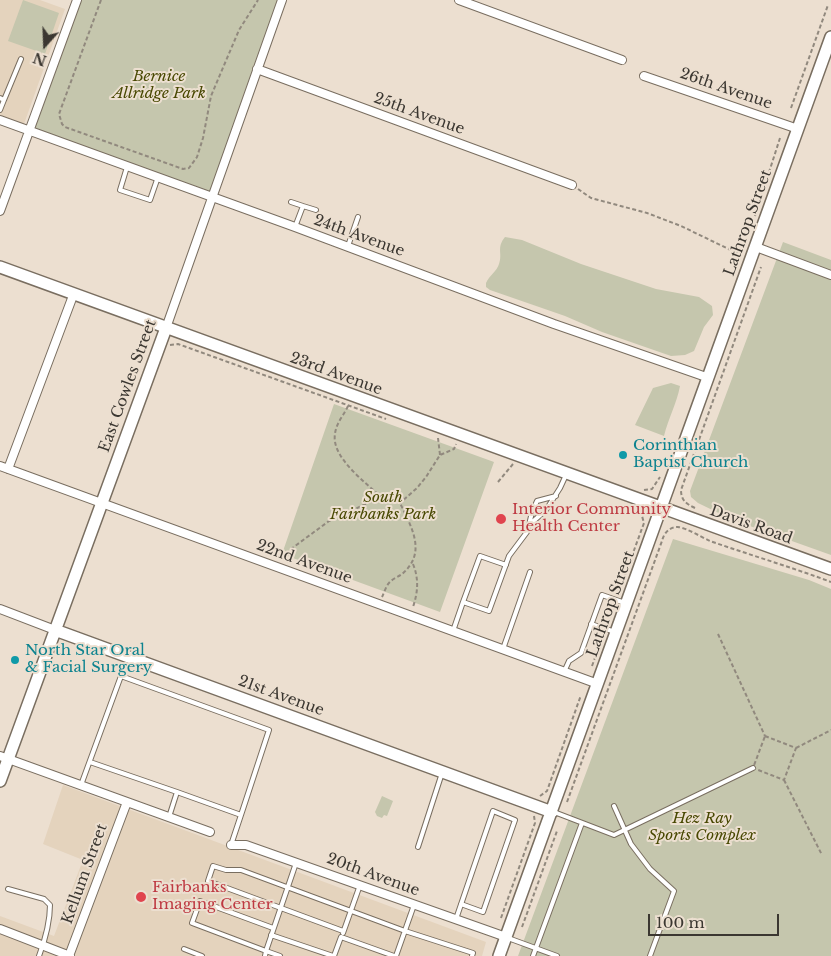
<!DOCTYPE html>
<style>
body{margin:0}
#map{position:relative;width:831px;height:956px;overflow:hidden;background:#ecdfd0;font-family:"Libre Baskerville",serif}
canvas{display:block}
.north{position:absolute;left:20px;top:20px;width:50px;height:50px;-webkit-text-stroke:4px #ecdfd0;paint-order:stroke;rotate:200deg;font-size:14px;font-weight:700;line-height:20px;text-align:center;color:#3b3731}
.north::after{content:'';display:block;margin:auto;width:18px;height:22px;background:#3b3731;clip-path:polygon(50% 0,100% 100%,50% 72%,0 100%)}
.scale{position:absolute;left:648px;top:914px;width:131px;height:22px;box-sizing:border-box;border:2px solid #3b3731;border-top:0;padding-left:6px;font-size:15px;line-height:18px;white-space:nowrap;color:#3b3731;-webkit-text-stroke:4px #ecdfd0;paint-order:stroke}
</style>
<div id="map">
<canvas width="831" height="956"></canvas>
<div class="north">N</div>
<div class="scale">100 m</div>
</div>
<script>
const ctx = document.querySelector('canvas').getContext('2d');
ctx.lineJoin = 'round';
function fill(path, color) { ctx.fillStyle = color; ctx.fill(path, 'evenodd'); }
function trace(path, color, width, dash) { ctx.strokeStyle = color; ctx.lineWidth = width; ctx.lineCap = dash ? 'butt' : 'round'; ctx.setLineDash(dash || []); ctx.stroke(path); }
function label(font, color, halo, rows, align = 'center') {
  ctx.font = font + ' "Libre Baskerville",serif'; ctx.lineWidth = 4; ctx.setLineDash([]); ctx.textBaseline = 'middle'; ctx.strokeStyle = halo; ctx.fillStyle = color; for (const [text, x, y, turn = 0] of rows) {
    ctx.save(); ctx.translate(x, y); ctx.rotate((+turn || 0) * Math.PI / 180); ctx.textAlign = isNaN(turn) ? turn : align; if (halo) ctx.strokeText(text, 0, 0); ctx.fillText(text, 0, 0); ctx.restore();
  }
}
const built = new Path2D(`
 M0,0H40L65,9L24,124L0,115Z
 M63,785L486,942L482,956H0V916L54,936L83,860L43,844Z`);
const green = new Path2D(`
 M23,0L59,13L45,54L8,41Z
 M77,0H282L212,197L31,131Z
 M505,237L522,240L581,264L656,289L699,297L712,306L713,315L704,327L694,351L685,355L671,356L602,332L565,316L490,290L486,287V283C489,276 497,271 499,264C503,253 496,248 505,237Z
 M783,242L831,260V555L733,520L698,503L691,497L690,491Z
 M671,383L680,386C677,403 668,419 664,436L635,425L653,388Z
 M334,404L494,462L440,612L282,554Z
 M673,539L809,580L831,589V956H518Z
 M382,796L393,801L387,816L384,815L382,818L377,816L375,812Z`);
const path = new Path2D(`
 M101,0L59,114L62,124L65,127L183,169L189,168L197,157L203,138L211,96L239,30L258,0
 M791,108L828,5
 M578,189L591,198L647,213L681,226L741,255
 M755,216L780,138
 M170,345L178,344L386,419
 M348,406C344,415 336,423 335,434C331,457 365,482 381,497
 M438,438L440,455
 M498,482L513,464
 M644,490L652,489L660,477
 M695,508C686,504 681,500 681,490L761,267
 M287,562L291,549L329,521L381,497L400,503L417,488L426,477L440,455L454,449L456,444
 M413,564C419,579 418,592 413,607
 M618,594L644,523L642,516L637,510
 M382,597C384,593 386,586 389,583C392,579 398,577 402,574C427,553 412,528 400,503
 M607,624L614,605
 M718,634L765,736
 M592,666L604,633
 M765,736L796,748L784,780L753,768Z
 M796,748L831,730
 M784,780L822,855
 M540,796L547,791L581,695
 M567,802L662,541C664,533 669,527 678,527C687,528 701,537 710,541C750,555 791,567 831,582
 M501,918L535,823L534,816
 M522,927L557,831`);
const lane = new Path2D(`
 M0,98L4,100L0,110
 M4,100L21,59
 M127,167L120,190L150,200L158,177
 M291,202L303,206L295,227
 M303,206L316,210
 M348,246L358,217
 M529,525L532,512L537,501L556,496
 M463,602L480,556L506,565
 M591,624L615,632
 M453,631L463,602L489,611L509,556L527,532L529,525L546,510L560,488L566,475
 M503,649L530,572
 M564,672L569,661L581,653L602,595L625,603
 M90,762L177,792
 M81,785L121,676L269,730L241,815L177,792L169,817
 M614,806L631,844L650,869L674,891L650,956
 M554,812L614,835L753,768
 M231,845L241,815
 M418,847L442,773
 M8,889L44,899L50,905C50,922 45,940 39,956
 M456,919L493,811L515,820L483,912L461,904
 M273,928L200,901L192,923L266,951L296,863
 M343,931L208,881L213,866L226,870H241L405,931L473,953L472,956
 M343,933L360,885
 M271,935L333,956
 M508,938L557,956
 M184,949L202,956
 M265,956L266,951L280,956
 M334,956L341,937L394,956
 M396,956L414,905
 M533,956L582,823`);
const street = new Path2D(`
 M459,0L622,60
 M257,69L572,185
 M644,76L798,129
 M0,120L295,227L554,324L709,378
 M0,211L77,0
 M756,247L831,275
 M166,328L282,0
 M0,466L598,684
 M8,469L74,293
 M0,609L55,630
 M0,756L210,832
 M231,845H246L506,937
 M0,929L70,956
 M69,956L127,802`);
const secondary = new Path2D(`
 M0,267L831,569
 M55,630L552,812
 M0,781L166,328
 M499,956L831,37`);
const markers = [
 [623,455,5,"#0f9aa8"],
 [501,519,6,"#e0444e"],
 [15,660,5,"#0f9aa8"],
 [141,897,6,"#e0444e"]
];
const parkNames = [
 ["Bernice",159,77],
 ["Allridge Park",159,94],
 ["South",383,498],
 ["Fairbanks Park",383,515],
 ["Hez Ray",702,819],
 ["Sports Complex",702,836]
];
const streetNames = [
 ["26th Avenue",726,89,19],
 ["25th Avenue",419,114,20],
 ["Lathrop Street",748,223,-70],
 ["24th Avenue",359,236,20],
 ["23rd Avenue",336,374,20],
 ["East Cowles Street",128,386,-70],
 ["Davis Road",751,525,20],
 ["22nd Avenue",304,562,20],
 ["Lathrop Street",611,604,-70],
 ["21st Avenue",281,696,20],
 ["Kellum Street",85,874,-70],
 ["20th Avenue",373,875,20]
];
const cultureNames = [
 ["Corinthian",633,446],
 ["Baptist Church",633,463],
 ["North Star Oral",25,651],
 ["& Facial Surgery",25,668]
];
const healthNames = [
 ["Interior Community",512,510],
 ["Health Center",512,527],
 ["Fairbanks",152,888],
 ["Imaging Center",152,905]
];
fill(built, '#e4d3bd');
fill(green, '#c5c6ad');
trace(lane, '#796e60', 6);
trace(street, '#796e60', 10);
trace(secondary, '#796e60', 14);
trace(path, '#91897e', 2, [4, 2.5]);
trace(lane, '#fff', 4);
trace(street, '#fff', 8);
trace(secondary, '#fff', 11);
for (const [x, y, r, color] of markers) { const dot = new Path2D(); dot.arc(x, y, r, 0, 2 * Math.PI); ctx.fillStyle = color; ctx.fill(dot); trace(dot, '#ecdfd0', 2); }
label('italic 15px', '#484802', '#ecdfd0', parkNames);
label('15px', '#3b3731', '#ecdfd0', streetNames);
label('15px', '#0d838f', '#ecdfd0', cultureNames, 'left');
label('15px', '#be3a42', '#ecdfd0', healthNames, 'left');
</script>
